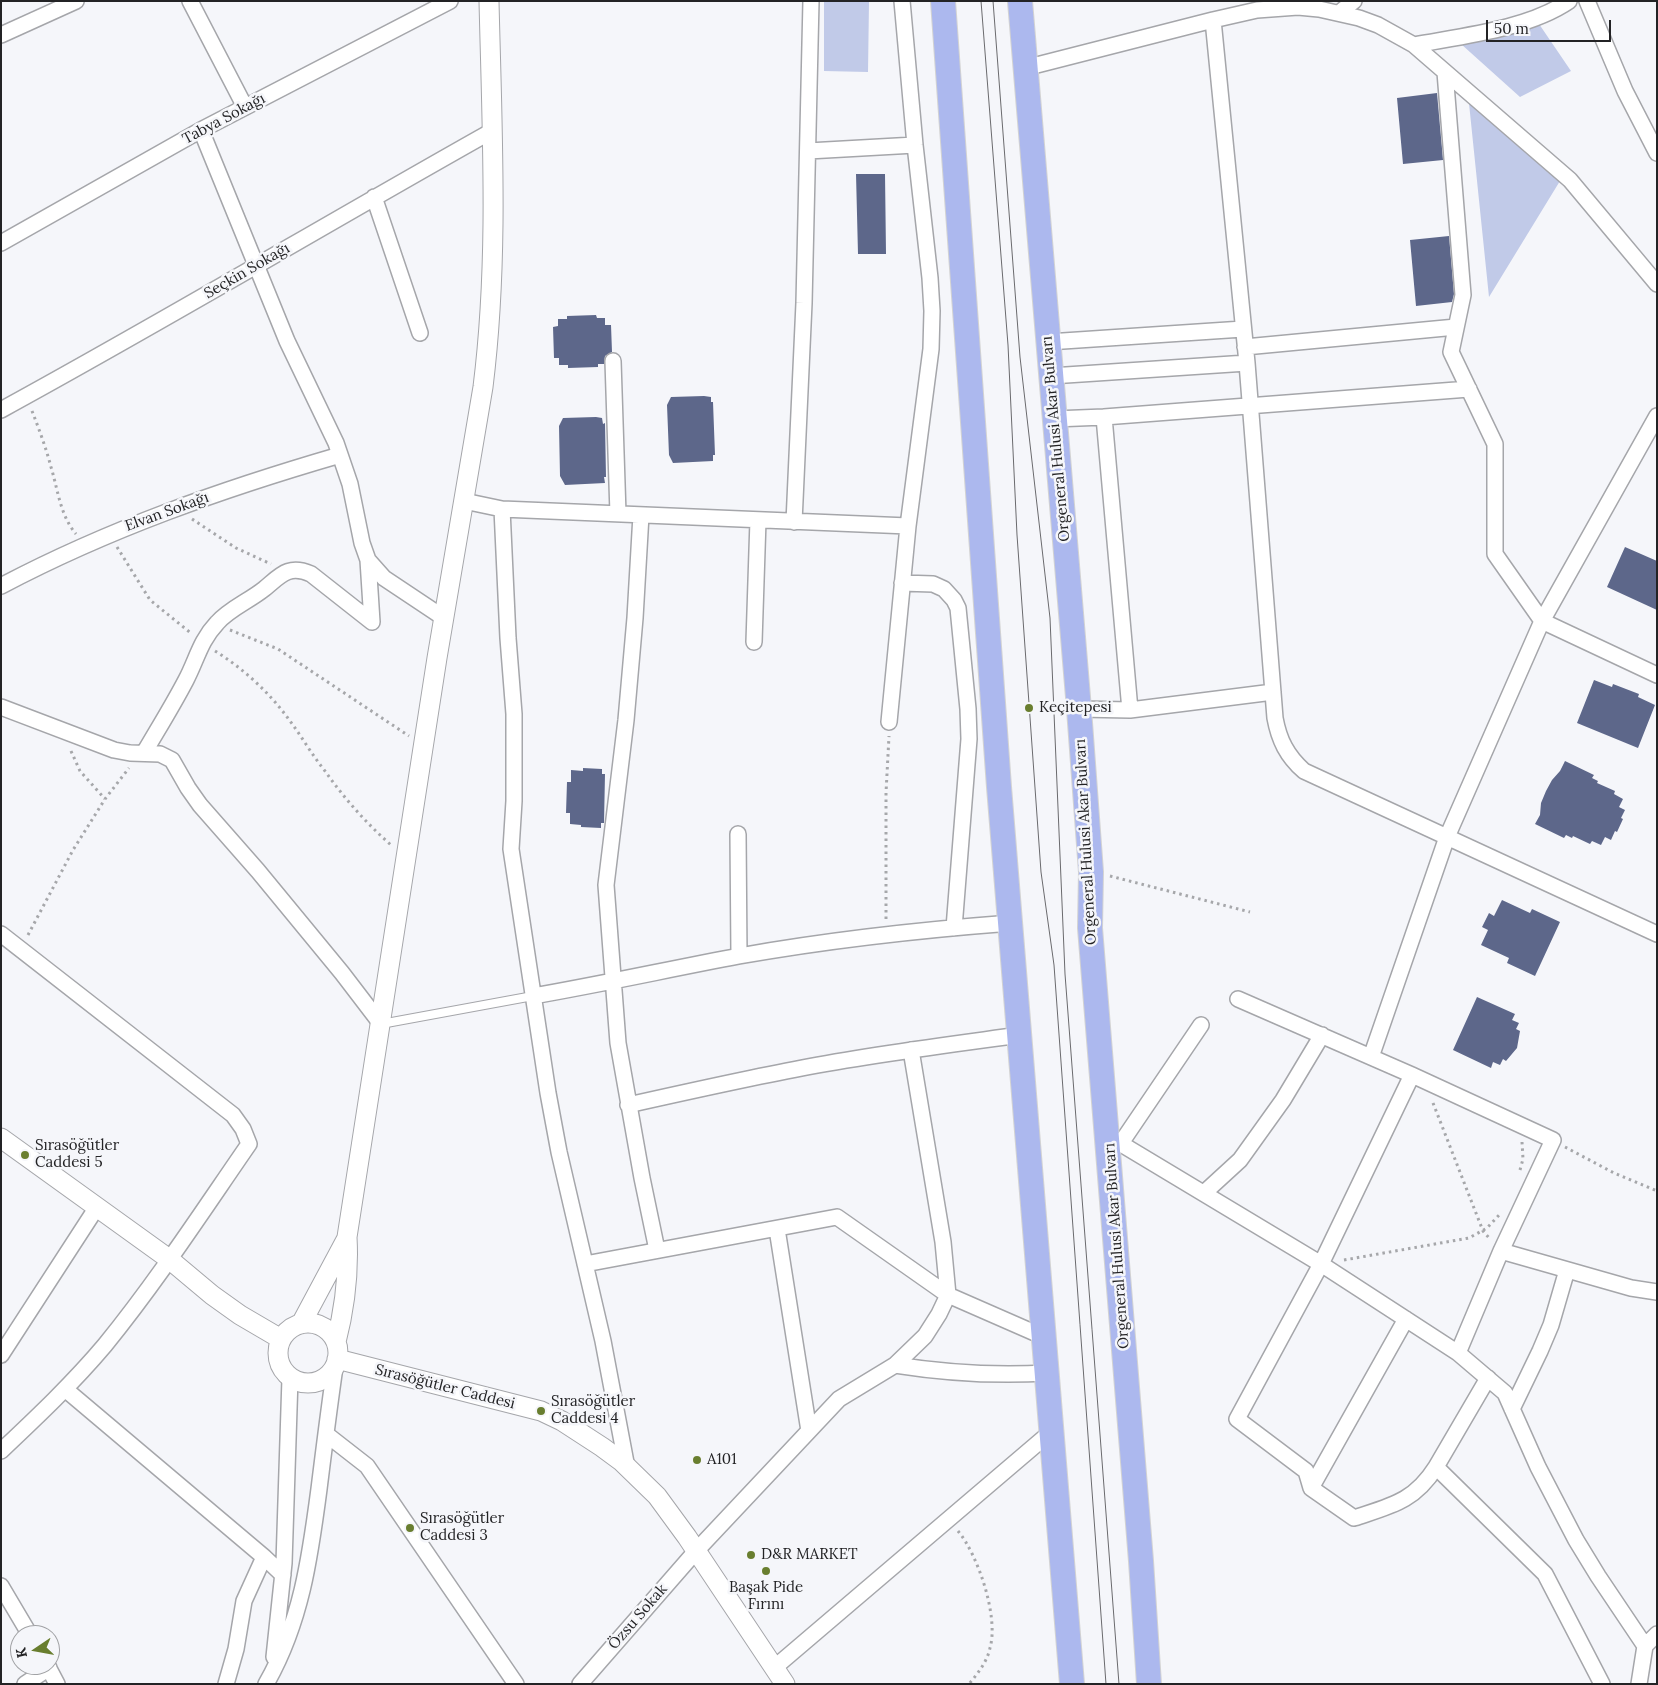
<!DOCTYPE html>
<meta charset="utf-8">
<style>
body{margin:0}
#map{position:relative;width:1658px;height:1685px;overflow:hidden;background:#f5f6fa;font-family:Lora,serif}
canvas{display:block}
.frame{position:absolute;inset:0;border:2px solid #232325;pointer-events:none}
.north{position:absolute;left:10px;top:1625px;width:50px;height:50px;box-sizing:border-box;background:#f5f6fa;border:1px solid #a1a2a5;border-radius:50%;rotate:258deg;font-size:14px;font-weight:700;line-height:20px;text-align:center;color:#232325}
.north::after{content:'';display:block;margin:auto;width:18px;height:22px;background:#697e2f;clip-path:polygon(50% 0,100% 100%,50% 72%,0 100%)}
.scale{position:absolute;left:1486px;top:20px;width:125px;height:22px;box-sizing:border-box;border:2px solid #232325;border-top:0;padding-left:6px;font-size:15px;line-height:18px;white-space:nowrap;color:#232325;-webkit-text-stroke:4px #f5f6fa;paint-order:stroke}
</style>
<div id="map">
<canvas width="1658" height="1685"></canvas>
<div class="frame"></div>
<div class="north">K</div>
<div class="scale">50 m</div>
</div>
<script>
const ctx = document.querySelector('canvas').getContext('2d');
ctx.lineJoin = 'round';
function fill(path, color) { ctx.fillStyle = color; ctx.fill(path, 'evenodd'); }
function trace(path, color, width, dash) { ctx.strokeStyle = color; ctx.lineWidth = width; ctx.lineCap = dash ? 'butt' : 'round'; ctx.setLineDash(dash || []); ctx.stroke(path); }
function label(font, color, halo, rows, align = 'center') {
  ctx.font = font + ' Lora,serif'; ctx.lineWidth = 5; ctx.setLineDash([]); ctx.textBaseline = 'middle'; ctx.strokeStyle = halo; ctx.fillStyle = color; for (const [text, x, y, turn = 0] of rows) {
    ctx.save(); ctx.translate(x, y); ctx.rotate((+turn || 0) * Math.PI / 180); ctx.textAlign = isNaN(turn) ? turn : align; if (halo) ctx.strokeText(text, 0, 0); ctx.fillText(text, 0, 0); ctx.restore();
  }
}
const green = new Path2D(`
 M824,2H869L868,72L824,71Z
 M1537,21L1571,71L1520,97L1461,44Z
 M1467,84L1563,176L1489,297Z`);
const building = new Path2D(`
 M1437,93L1443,160L1403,164L1397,98Z
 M856,174H885L886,254H858Z
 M1449,236L1454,294L1452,302L1416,306L1410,240Z
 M596,315L597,318H605V325H611L612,352L605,356L604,364H598V367L568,368V365H559V358H554L553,327L558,326V319H567V316Z
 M704,396L711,397V402H713L715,455H713V461L673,463L669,455L667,405L671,397Z
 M596,417L602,418L603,424L605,423L606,477H604L605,483L565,485L560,476L559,426L563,418Z
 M1625,547L1657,561V610L1607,587Z
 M1594,680L1612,687L1613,684L1639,694L1638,697L1655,705L1638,748L1577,723Z
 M1565,761L1594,775L1592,778L1598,781L1597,783L1615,791L1614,794L1623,799L1619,807L1625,810L1621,818L1623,819L1617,832L1615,831L1611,840L1605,837L1601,845L1592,841L1590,844L1573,836L1572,838L1566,835L1564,838L1535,824L1540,815L1541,803L1546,791L1552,780L1560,771Z
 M583,768L602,769V774H605L604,823H601V828L581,827V825L570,824V813H566L567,782H571V770L583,771Z
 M1502,900L1530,913L1532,909L1560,922L1535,976L1507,963L1509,958L1481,945L1488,930L1482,927L1489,913L1494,916Z
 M1477,997L1515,1014L1512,1020L1519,1023L1516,1029L1520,1031L1517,1048L1506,1061L1503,1059L1500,1065L1493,1062L1491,1068L1453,1050Z`);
const path = new Path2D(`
 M32,411C39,429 46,448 51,467C58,490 60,515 76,534
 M192,519L236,548L271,564
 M117,547L150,600L192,634
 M230,630L278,649L409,736
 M215,651C244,669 270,693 290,721C302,737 312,755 325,771C344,798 366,823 391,845
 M71,751L80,771L105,799
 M1110,876L1250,912
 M886,919V793L889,736
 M28,935L73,850L105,799L129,768
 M1433,1103L1483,1231L1490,1239
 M1565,1147L1614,1173L1657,1191
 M1520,1170L1523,1159L1522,1142
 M1344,1260L1469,1238L1487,1228L1500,1214
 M958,1531C978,1555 999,1617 990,1648C987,1662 978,1673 969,1684`);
const service = new Path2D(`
 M381,1024L533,996`);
const minor = new Path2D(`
 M190,1L245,107
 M1587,1L1625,91L1657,153
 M1339,13L1354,1
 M1213,20L1247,363L1275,718C1279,740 1287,756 1304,771L1657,934
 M1,35L76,1
 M1414,45C1462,36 1528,29 1569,1
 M1025,68L1213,20L1257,10L1298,7L1319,9L1359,18L1378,25L1414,45L1570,180L1657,284
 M1445,72L1463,295L1451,352L1495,444V554L1542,621L1657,675
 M201,130L287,341L336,443L350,484L362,543L368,560L384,578L444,618
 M808,151L915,145
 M374,197L420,333
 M1,243L201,130L450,1
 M1048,342L1243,329
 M1245,347L1456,327
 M613,361L618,514
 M1051,376L1247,363
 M1,410C166,320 328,223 492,131
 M1104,417L1130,710
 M1054,419L1104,417L1469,389
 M464,501L502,509L508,638L514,714V801L511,849L548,1093L559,1152L603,1341L627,1468
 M502,509L908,526
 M641,515L635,618L626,720L606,885L618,1043L642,1178L657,1250
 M794,522L804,303L811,1
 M368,560L372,622
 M902,583L933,584L944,589L954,600L958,608L968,709L969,739L954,928
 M1,586C109,529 223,489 340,455
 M754,642L758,520
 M1,707L114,750L130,753L160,754L172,760L188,788L200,805L258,871L342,973L381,1024
 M1079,709L1130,710L1273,692
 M889,722L908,526L931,349L932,311L930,278L915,145L902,1
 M144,753C158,729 173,705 186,680C197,659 200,641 217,623C229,609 249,601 264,589C280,576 288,564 311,574L372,622
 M738,834L739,956
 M1,934L233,1115L243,1129L249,1144C202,1212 157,1281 105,1345C73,1383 37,1417 1,1451
 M533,996C602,984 670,969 739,956C829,940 919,930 1011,923
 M1238,999L1412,1075L1553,1140L1501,1251L1458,1353
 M1371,1057L1447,837L1542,621L1657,416
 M1412,1075L1321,1264L1237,1419L1306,1471L1311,1488L1354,1518C1390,1506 1414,1502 1436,1467
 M628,1105C686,1092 744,1079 802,1068C874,1054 947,1045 1020,1035
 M1108,1136L1321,1264L1458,1353L1505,1393L1538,1467L1576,1540L1598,1576L1645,1646
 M1121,1143L1201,1025
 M1204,1193L1240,1160L1283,1100L1322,1035
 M777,1229L809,1431
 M1501,1251L1631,1288L1657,1292
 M585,1264L837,1217L948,1295L1044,1337
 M1,1355L97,1207
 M895,1365C946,1373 996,1376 1047,1373
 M1488,1378L1436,1467L1545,1574L1602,1684
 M65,1389L264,1557L283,1575
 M1512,1409L1540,1351L1551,1325L1567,1270
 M326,1434L367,1466L516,1684
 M1311,1488L1406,1319
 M1,1586L30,1635
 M274,1657L284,1563L290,1378
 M47,1665L57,1684
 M774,1668L1052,1431
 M25,1684L49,1668
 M226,1684L236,1649L244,1601L264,1557
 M266,1684C301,1623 310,1558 319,1489C324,1449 329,1408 335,1367
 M580,1684L696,1551L839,1399L895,1365L925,1336L939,1314L948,1295L943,1242L911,1050
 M1639,1684L1645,1646L1657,1634`);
const tertiary = new Path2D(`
 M1,1138L169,1259L212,1295L240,1315L281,1339
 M278 1353a30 30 0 1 1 60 0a30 30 0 1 1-60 0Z
 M301,1324L347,1238
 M336,1342C345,1307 349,1273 347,1237L437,658L483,387C499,259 492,130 489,1
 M337,1359L541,1411L562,1421L602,1447L621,1461L657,1496L687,1537L785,1684`);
const primary = new Path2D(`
 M943,1L999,787L1072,1684
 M1020,1L1079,709L1091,872L1090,928L1141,1561L1149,1684`);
const tram = new Path2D(`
 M981,1L1008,345L1017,535L1041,872L1054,965L1106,1684
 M993,1L1020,357L1050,618L1065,974L1119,1684`);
const markers = [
 [1029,708,5,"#697e2f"],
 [25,1155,5,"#697e2f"],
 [541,1411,5,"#697e2f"],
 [697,1460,5,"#697e2f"],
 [410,1528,5,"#697e2f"],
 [751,1555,5,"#697e2f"],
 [766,1571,5,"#697e2f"]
];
const streetNames = [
 ["Tabya Sokağı",224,119,-28],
 ["Seçkin Sokağı",247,271,-30],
 ["Orgeneral Hulusi Akar Bulvarı",1056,439,-95],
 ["Elvan Sokağı",167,512,-20],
 ["Orgeneral Hulusi Akar Bulvarı",1086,842,-93],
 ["Orgeneral Hulusi Akar Bulvarı",1117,1246,-94],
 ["Sırasöğütler Caddesi",445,1387,14],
 ["Özsu Sokak",638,1617,-49]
];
const poiNames = [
 ["Keçitepesi",1039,708],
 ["Sırasöğütler",35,1146],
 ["Caddesi 5",35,1163],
 ["Sırasöğütler",551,1402],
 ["Caddesi 4",551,1419],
 ["A101",707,1460],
 ["Sırasöğütler",420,1519],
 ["Caddesi 3",420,1536],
 ["D&R MARKET",761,1555],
 ["Başak Pide",766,1588,"center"],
 ["Fırını",766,1605,"center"]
];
fill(green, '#c1cae8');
fill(building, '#5d678a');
trace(service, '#a5a6aa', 10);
trace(minor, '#a5a6aa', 18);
trace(tertiary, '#a5a6aa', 21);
trace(primary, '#d3d3d3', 26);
trace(path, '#a6a7aa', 3, [2.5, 4]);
trace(service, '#fff', 8);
trace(minor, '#fff', 15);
trace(tertiary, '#fff', 19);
trace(primary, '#acb8ee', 24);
trace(tram, '#6a6a6d', 1);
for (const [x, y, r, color] of markers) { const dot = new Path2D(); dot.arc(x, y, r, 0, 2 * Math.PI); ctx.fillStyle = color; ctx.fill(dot); trace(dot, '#f5f6fa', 2); }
label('15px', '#232325', '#f5f6fa', streetNames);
label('15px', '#232325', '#f5f6fa', poiNames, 'left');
</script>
